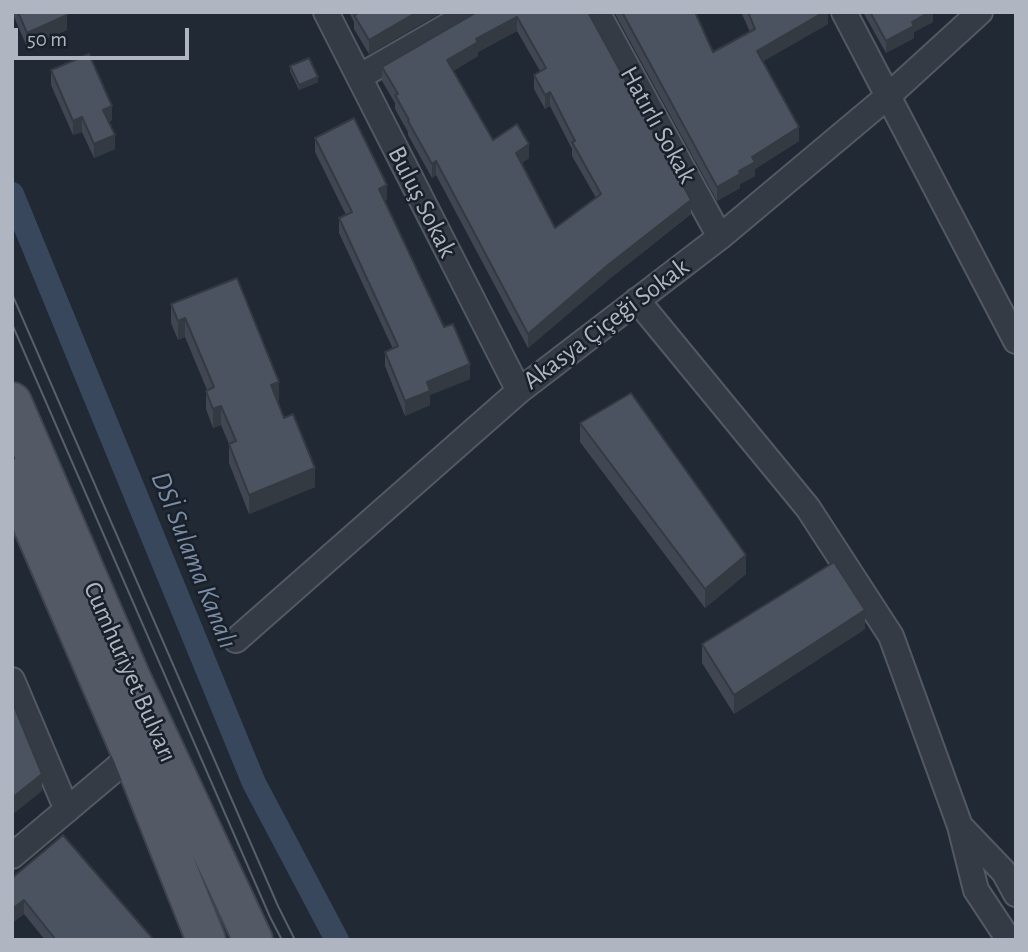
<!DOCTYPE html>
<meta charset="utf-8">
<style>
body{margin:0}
#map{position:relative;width:1028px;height:952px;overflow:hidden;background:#212934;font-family:"Alegreya Sans",sans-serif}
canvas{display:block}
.frame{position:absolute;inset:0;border:14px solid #afb6c1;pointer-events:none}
.scale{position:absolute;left:14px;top:28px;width:175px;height:32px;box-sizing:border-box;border:4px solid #afb6c1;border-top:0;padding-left:9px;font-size:21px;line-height:24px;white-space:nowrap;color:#afb6c1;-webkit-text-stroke:5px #1a2029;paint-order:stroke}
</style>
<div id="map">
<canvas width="1028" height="952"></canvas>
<div class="frame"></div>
<div class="scale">50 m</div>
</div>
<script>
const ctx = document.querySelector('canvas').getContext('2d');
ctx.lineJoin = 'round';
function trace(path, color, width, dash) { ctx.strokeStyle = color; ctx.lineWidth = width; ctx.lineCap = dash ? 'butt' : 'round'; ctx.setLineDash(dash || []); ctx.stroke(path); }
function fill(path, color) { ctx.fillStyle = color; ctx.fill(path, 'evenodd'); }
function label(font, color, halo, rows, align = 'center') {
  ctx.font = font + ' "Alegreya Sans",sans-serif'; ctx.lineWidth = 5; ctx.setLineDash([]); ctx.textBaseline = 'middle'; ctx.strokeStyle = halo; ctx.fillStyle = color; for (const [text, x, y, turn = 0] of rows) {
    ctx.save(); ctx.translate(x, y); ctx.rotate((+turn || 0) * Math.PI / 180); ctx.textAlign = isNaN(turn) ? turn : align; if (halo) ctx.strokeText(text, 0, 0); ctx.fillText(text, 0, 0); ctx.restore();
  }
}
const canal = new Path2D(`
 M12,194L254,783L337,940`);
const street = new Path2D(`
 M326,12L519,391
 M597,12L720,237
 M844,12L1016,341
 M359,77L472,12
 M637,300L808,508L891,636L960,826
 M236,640L519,391L720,237L887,97L980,12
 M12,680L67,810
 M12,856L132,755
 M1009,940L976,890L960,826L1004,872L1016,894`);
const primary = new Path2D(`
 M12,402L131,678L253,940
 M12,478L132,755L206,940`);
const tram = new Path2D(`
 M12,294L278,906L295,940
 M12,324L270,917L282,940`);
const wall = new Path2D(`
 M12,12H66L67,30L27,47Z
 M349,12H442L369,54L354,29V22Z
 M477,12H588L691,214L608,280L528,348L436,175L432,178L408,135V132L395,109V103L382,81V67ZM517,31L540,71L534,75V89L545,109L550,106L572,149V156L596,198L555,228L522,163L529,158L493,140L453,71L478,56V52Z
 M614,12H695L713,52L750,32L741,12H828V24L763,61L799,141L755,169V176L740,184V188L717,201Z
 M863,12H933V22L914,32V38L886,53Z
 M290,66L318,82L299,90L290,71Z
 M51,70L112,120L109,122L115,149L94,158L82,132L73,135L51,85Z
 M315,138L387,199L384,201L444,327L470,379L430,395V405L405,416L385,366V352L393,349L339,233V218L346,215L315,152Z
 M171,304L279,400L278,401L284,418L315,487L249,514L229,463V444L221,425L213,428L206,409V391L207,390L185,337L178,340L171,323Z
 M580,423L746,574L705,608L580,442Z
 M865,629L734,714L702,663V644Z
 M12,878L154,940H45L24,914L12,923Z`);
const shadedWall = new Path2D(`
 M417,12H442L369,54V40Z
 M824,12H828V24L757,65V51Z
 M929,12H933V22L914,32V38L886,53V41L912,22Z
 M67,15V30L27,47V33Z
 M517,17V31L478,52V56L447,74V60L476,39Z
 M318,77V82L299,90V85Z
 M550,92V106L545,109V95Z
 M112,106V120L103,124V110Z
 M82,117V132L73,135V121Z
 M799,127V141L755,169V176L740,184V188L717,201V187L739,171L752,157Z
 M115,135V149L94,158V144Z
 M529,144V158L516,167V153Z
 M436,161V175L432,178V164Z
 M387,185V199L379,203V189Z
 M691,200V214L608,280L528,348V334L608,265Z
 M185,318V337L178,340V321Z
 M470,364V379L430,395V405L405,416V401L427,382Z
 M279,382V400L271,404V385Z
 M221,406V425L213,428V409Z
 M315,468V487L249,514V495Z
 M746,555V574L705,608V589Z
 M865,610V629L734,714V695Z
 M42,774V791L12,815V798Z
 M24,900V914L12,923V909Z`);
const building = new Path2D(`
 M18,12H66L67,15L27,33Z
 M357,12H417L369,40L354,15L357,14Z
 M477,12H588L691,200L608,265L528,334L436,161L432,164L408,121L409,120L395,95L398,94L382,67ZM517,17L546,68L534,75L545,95L550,92L575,141L572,142L601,194L555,228L516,153L529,144L517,124L493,140L447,60L478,42L476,39Z
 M622,12H695L713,52L755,29L748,12H824L757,51L799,127L752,157L755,162L739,171L740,174L717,187Z
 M870,12H929L912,22L914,26L886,41Z
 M89,54L112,106L103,110L115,135L94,144L82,117L73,121L51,70Z
 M309,58L318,77L299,85L290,66Z
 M354,118L387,185L379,189L444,327L453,324L470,364L427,382L430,391L405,401L385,352L398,346L339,218L352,212L315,138Z
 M237,278L279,382L271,385L284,418L293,414L315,468L249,495L229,444L236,441L221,406L213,409L206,391L214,387L185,318L178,321L171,304Z
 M631,393L746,555L705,589L580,423Z
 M834,562L865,610L734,695L702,644Z
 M12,701L42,774L12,798Z
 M63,835L154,940H56L24,900L12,909V878Z`);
const streetNames = [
 ["Hatırlı Sokak",658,125,61],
 ["Buluş Sokak",422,202,63],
 ["Akasya Çiçeği Sokak",606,324,-37],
 ["Cumhuriyet Bulvarı",130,672,66]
];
const waterNames = [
 ["DSİ Sulama Kanalı",194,560,68]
];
trace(canal, '#38475c', 24);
trace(street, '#525962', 28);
trace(primary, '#3e444e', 42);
trace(street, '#353b45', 24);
trace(primary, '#535a65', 38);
trace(tram, '#575f6b', 2);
fill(wall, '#404752');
fill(shadedWall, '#343a42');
fill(building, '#4a535f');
trace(building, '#343a42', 2);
label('26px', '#afb6c1', '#1a2029', streetNames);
label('italic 28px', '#7a8da7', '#1a2029', waterNames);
</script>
